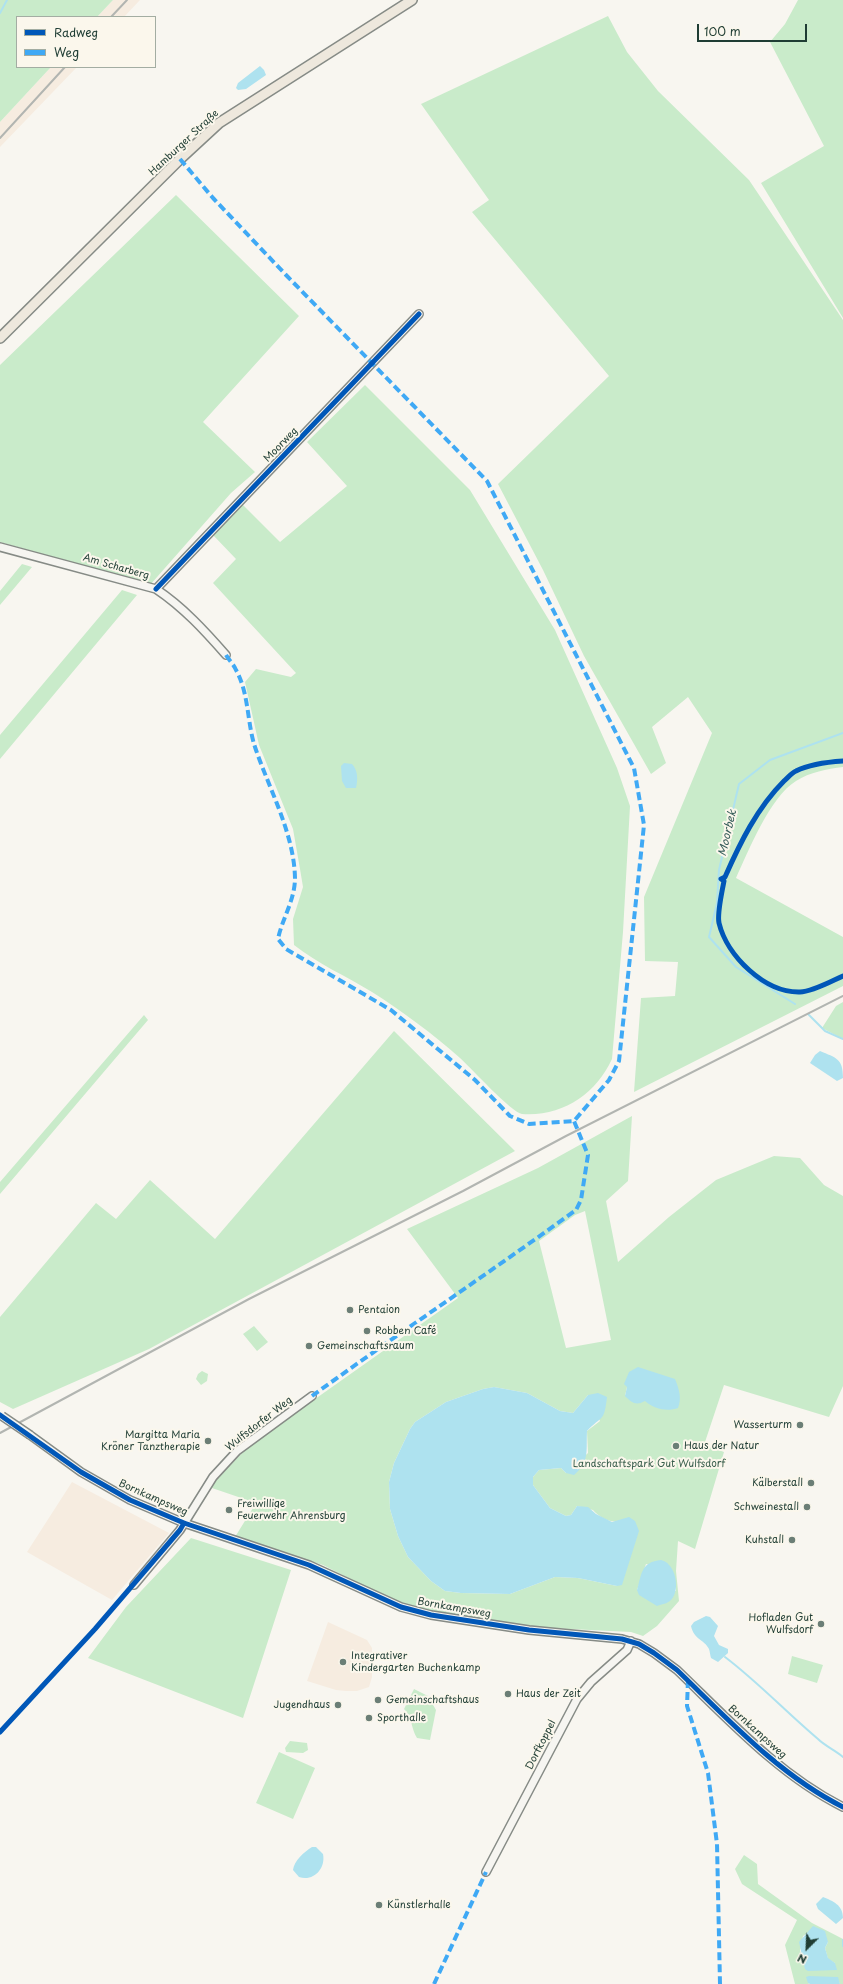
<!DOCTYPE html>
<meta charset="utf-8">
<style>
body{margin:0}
#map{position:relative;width:843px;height:1984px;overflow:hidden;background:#f8f6f0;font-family:"Playpen Sans",sans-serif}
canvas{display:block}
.legend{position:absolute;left:16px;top:16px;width:140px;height:52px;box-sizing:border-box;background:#fbf7ec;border:1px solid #a3ada2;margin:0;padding:5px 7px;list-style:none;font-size:12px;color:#1f3d34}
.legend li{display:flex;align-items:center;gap:8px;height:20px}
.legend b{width:20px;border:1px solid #a3ada2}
.north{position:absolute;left:787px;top:1928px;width:40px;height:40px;-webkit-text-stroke:3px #fbf7ec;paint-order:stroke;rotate:204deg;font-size:11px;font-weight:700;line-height:16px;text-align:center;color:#1f3d34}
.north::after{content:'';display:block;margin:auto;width:14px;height:18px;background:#1f3d34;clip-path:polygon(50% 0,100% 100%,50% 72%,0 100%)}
.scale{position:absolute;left:697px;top:24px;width:110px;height:18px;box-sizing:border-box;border:2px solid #1f3d34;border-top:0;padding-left:5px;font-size:12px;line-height:14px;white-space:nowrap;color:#1f3d34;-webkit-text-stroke:3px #fbf7ec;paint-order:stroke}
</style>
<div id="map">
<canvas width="843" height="1984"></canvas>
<ul class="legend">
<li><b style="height:5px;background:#0057b8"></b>Radweg</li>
<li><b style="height:5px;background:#3fa9f5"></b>Weg</li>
</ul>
<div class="north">N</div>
<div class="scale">100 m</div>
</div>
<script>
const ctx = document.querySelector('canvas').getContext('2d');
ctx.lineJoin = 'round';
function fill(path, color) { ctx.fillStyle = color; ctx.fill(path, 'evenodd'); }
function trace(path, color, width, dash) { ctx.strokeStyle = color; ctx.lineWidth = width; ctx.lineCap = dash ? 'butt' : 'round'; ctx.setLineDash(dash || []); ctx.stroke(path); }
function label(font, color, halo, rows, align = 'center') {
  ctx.font = font + ' "Playpen Sans",sans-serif'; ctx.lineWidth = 4; ctx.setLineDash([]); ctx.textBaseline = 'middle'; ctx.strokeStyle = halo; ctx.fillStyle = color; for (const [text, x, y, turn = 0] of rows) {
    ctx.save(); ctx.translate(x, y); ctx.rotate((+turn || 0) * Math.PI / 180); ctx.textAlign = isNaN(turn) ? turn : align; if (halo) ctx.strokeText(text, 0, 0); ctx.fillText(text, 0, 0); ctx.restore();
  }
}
const built = new Path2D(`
 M113,0H140L124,17H97Z
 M51,67H77L0,147V122Z
 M72,1482L169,1533L112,1600L27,1552Z
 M328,1622L367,1640L372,1648V1677L369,1687L357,1691H346L336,1690L307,1681Z`);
const green = new Path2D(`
 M0,0H113L97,17H17V67H51L0,122Z
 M798,0H843V318L761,183L824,146L770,42L785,24Z
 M608,16L627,52L658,91L749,180L843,320V767C827,769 810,772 796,781C770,797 749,850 736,878L843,937V986L634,1092L641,998L675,996L678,962L645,961L644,897L712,733L688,697L652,727L666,763L651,774L584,656L543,570L498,484L609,376L472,212L489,200L421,104Z
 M176,195L299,316L203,422L255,472L231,493L150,585L0,542V365Z
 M365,385L470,490L555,630L617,768L630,806L623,932L612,1059C596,1094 562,1117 522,1114C512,1113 471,1068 460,1058C433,1034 402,1011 372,992C346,976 318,964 294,945L293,919L303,887L300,869L293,829L259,745L245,682L256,669L291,677L296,673L213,583L236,559L213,535L242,504L280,542L347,486L307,442Z
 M22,564L32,567L0,605V591Z
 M122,590L137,595L0,759V735Z
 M843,1002V1039L822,1028L836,1006Z
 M144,1015L148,1020L0,1194V1182Z
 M394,1031L515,1151L149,1349L13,1409L0,1402V1317L96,1203L116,1219L150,1180L215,1239Z
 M632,1116L628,1181L606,1201L618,1262L669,1217L716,1180L774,1156L800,1158L824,1185L843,1196V1386L829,1417L724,1385L704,1445L724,1452L695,1549L678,1541L676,1571L679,1601L657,1626L643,1636L631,1632L529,1627L417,1608L390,1599L323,1565L235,1537L256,1503L209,1487L250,1445L458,1298L407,1229L538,1168ZM585,1211L611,1340L566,1348L539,1241L575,1215ZM637,1368L648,1371L625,1396L627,1387ZM494,1387L527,1393L560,1411L573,1413L588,1395L600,1421L587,1431L588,1453L566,1473L561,1468L539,1470L533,1477V1485L550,1508L566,1516L571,1515L577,1506L593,1510C599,1517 609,1523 619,1521L617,1586L578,1578L555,1577L510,1594L461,1593L445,1591L431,1581L408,1557L398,1536L390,1509L389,1482L394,1463L410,1429L415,1422L446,1402L483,1389ZM646,1564L672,1570L676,1591L637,1590Z
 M254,1326L268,1342L257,1351L243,1334Z
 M202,1371L208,1374L207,1381L201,1385L196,1379L198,1374Z
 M191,1538L291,1570L243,1718L88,1658L126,1607Z
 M792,1656L823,1665L817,1683L788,1674Z
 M414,1689L428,1696L436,1710L430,1740L417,1738C411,1729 412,1716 404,1709Z
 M290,1741L307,1743L308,1750L303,1753L286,1752L285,1748Z
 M279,1752L315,1768L293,1819L256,1803Z
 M744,1855L757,1864L758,1884L812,1923L843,1939V1984H840L837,1977L808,1983L810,1984H795L785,1945L797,1920L742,1884L735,1869ZM809,1932L828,1942L825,1948L828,1959L835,1963L802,1957L800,1951L803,1936Z`);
const water = new Path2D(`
 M260,66L264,70L266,75L246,89L238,90L236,88L238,83Z
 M344,763L352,764C358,770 358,780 356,788H346L342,781L341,766Z
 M820,1051C836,1058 843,1058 843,1078L837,1081L810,1063L815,1055Z
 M638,1367L675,1379C679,1389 682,1398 678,1408C667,1412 654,1409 645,1401C636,1406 632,1403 625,1396L627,1387L624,1384L629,1372Z
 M494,1387L527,1393L560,1411L573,1413L588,1395L598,1393L607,1397C604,1423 602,1415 587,1431C586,1451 590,1461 574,1475L566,1473L561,1468L539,1470L533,1477V1485L550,1508L566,1516L571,1515L577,1506L588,1507L596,1514L612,1522L629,1517L635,1521L639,1531L622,1585L617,1586L578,1578L555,1577L510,1594L461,1593L445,1591L431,1581L408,1557L398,1536L390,1509L389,1482L394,1463L410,1429L415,1422L446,1402L483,1389Z
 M661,1560C664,1561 667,1562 669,1565C677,1573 679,1592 671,1600C667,1604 662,1604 657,1606L639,1595L637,1590C642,1573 641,1562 661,1560Z
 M706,1616L710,1617L718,1626L714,1636L719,1645L728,1649V1653L718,1662L711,1658C710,1655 710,1652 709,1649C704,1639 694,1640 691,1626L694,1622Z
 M312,1847H316L323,1854C326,1869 313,1882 299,1877L293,1870C294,1861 304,1852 312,1847Z
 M823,1897C833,1901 843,1905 843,1918L836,1924L818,1909L816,1904Z
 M813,1926L825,1931L828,1942L825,1948L828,1958L835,1963L837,1970L808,1971L805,1969L799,1942Z
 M809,1976L838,1977L840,1984H810L808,1983L806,1977Z`);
const stream = new Path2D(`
 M0,13L7,0
 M795,1004L736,967L709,937L717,903L719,870L739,784L770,760L843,733
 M808,1014L825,1031L843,1039
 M725,1657C758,1682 786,1712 818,1739C825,1746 835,1750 843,1757
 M843,1940V1946`);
const minor = new Path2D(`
 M0,547L156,589C183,607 205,631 226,655
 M156,589L419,314
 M30,1435L81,1472L130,1500L184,1523L309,1565L401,1607L431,1615L529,1630L622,1639L639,1644L654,1653L677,1670C728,1719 779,1775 843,1807
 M134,1585L180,1530L213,1477L237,1451L312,1396
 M486,1872L577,1699L591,1682L627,1650L631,1641`);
const major = new Path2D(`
 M0,338L180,159L219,123L412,0`);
const rail = new Path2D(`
 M111,17L127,0
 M0,138L65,67
 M0,1433L249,1299L463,1191L566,1136L843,996`);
const minorBridge = new Path2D(`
 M2,1416L30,1435`);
const quiet = new Path2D(`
 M180,159L213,198L286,275L487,481L634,768L644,825L619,1061L609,1080L574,1121
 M226,655C229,660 234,665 236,670C249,693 247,723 255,747C269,789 294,833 295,878C295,900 282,919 278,939L286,949L391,1010L475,1080L510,1116L529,1124L574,1121
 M312,1396C399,1333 489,1273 576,1210L581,1200L588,1155L574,1121
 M688,1680L687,1706L708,1773L717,1844L720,1984
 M434,1984L486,1872`);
const cycleway = new Path2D(`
 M156,589L419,314
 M843,761C827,762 810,764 796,771C791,773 788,778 784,781C757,808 740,843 725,877L721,879L724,881C722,891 717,914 719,923C727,956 765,993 800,992C812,992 832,981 843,976
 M0,1415L81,1472L130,1500L184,1523L309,1565L401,1607L431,1615L529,1630L622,1639L639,1644L654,1653L677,1670C728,1719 779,1775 843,1807
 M0,1732L95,1629L180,1530L184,1523`);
const markers = [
 [350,1310,4,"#6b7e76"],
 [367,1331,4,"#6b7e76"],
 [309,1346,4,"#6b7e76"],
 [800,1425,4,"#6b7e76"],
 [208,1441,4,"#6b7e76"],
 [676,1446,4,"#6b7e76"],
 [811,1483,4,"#6b7e76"],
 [807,1507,4,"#6b7e76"],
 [229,1510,4,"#6b7e76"],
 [792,1540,4,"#6b7e76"],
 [821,1624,4,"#6b7e76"],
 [343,1662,4,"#6b7e76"],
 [508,1694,4,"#6b7e76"],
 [378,1700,4,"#6b7e76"],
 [338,1705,4,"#6b7e76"],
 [369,1718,4,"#6b7e76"],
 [379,1905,4,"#6b7e76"]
];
const streetNames = [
 ["Hamburger Straße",184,143,-43],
 ["Moorweg",281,445,-46],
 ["Am Scharberg",116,567,16],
 ["Wulfsdorfer Weg",259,1424,-38],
 ["Bornkampsweg",153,1498,24],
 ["Bornkampsweg",454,1608,10],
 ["Bornkampsweg",757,1732,42],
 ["Dorfkoppel",541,1745,-63]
];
const poiNames = [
 ["Pentaion",358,1310],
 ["Robben Café",375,1331],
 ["Gemeinschaftsraum",317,1346],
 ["Wasserturm",792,1425,"right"],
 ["Margitta Maria",200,1435,"right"],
 ["Kröner Tanztherapie",200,1447,"right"],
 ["Haus der Natur",684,1446],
 ["Kälberstall",803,1483,"right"],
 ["Freiwillige",237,1504],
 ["Feuerwehr Ahrensburg",237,1516],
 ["Schweinestall",799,1507,"right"],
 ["Kuhstall",784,1540,"right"],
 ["Hofladen Gut",813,1618,"right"],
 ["Wulfsdorf",813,1630,"right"],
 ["Integrativer",351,1656],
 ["Kindergarten Buchenkamp",351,1668],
 ["Haus der Zeit",516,1694],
 ["Gemeinschaftshaus",386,1700],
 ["Jugendhaus",330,1705,"right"],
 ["Sporthalle",377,1718],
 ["Künstlerhalle",387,1905]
];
const parkNames = [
 ["Landschaftspark Gut Wulfsdorf",649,1464]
];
const waterNames = [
 ["Moorbek",728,833,-77]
];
fill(built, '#f6ece0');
fill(green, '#c9ebca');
fill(water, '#aee2ef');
trace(stream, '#aee2ef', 2);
trace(minor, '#868b86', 10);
trace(major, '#868b86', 12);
trace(minor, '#f6f5f1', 7);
trace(major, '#eee8dd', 9);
trace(rail, '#b2b5b1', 2);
trace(minorBridge, '#868b86', 10, []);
trace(minorBridge, '#f6f5f1', 7);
trace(quiet, '#3fa9f5', 4, [8, 4]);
trace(cycleway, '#0057b8', 5);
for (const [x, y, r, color] of markers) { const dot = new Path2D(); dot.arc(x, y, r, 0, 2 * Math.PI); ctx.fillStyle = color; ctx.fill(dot); trace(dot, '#fbf7ec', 1.5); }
label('10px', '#1f3d34', '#fbf7ec', streetNames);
label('10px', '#1f3d34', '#fbf7ec', poiNames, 'left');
label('10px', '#395e4c', '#fbf7ec', parkNames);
label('italic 11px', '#355c59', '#fbf7ec', waterNames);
</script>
